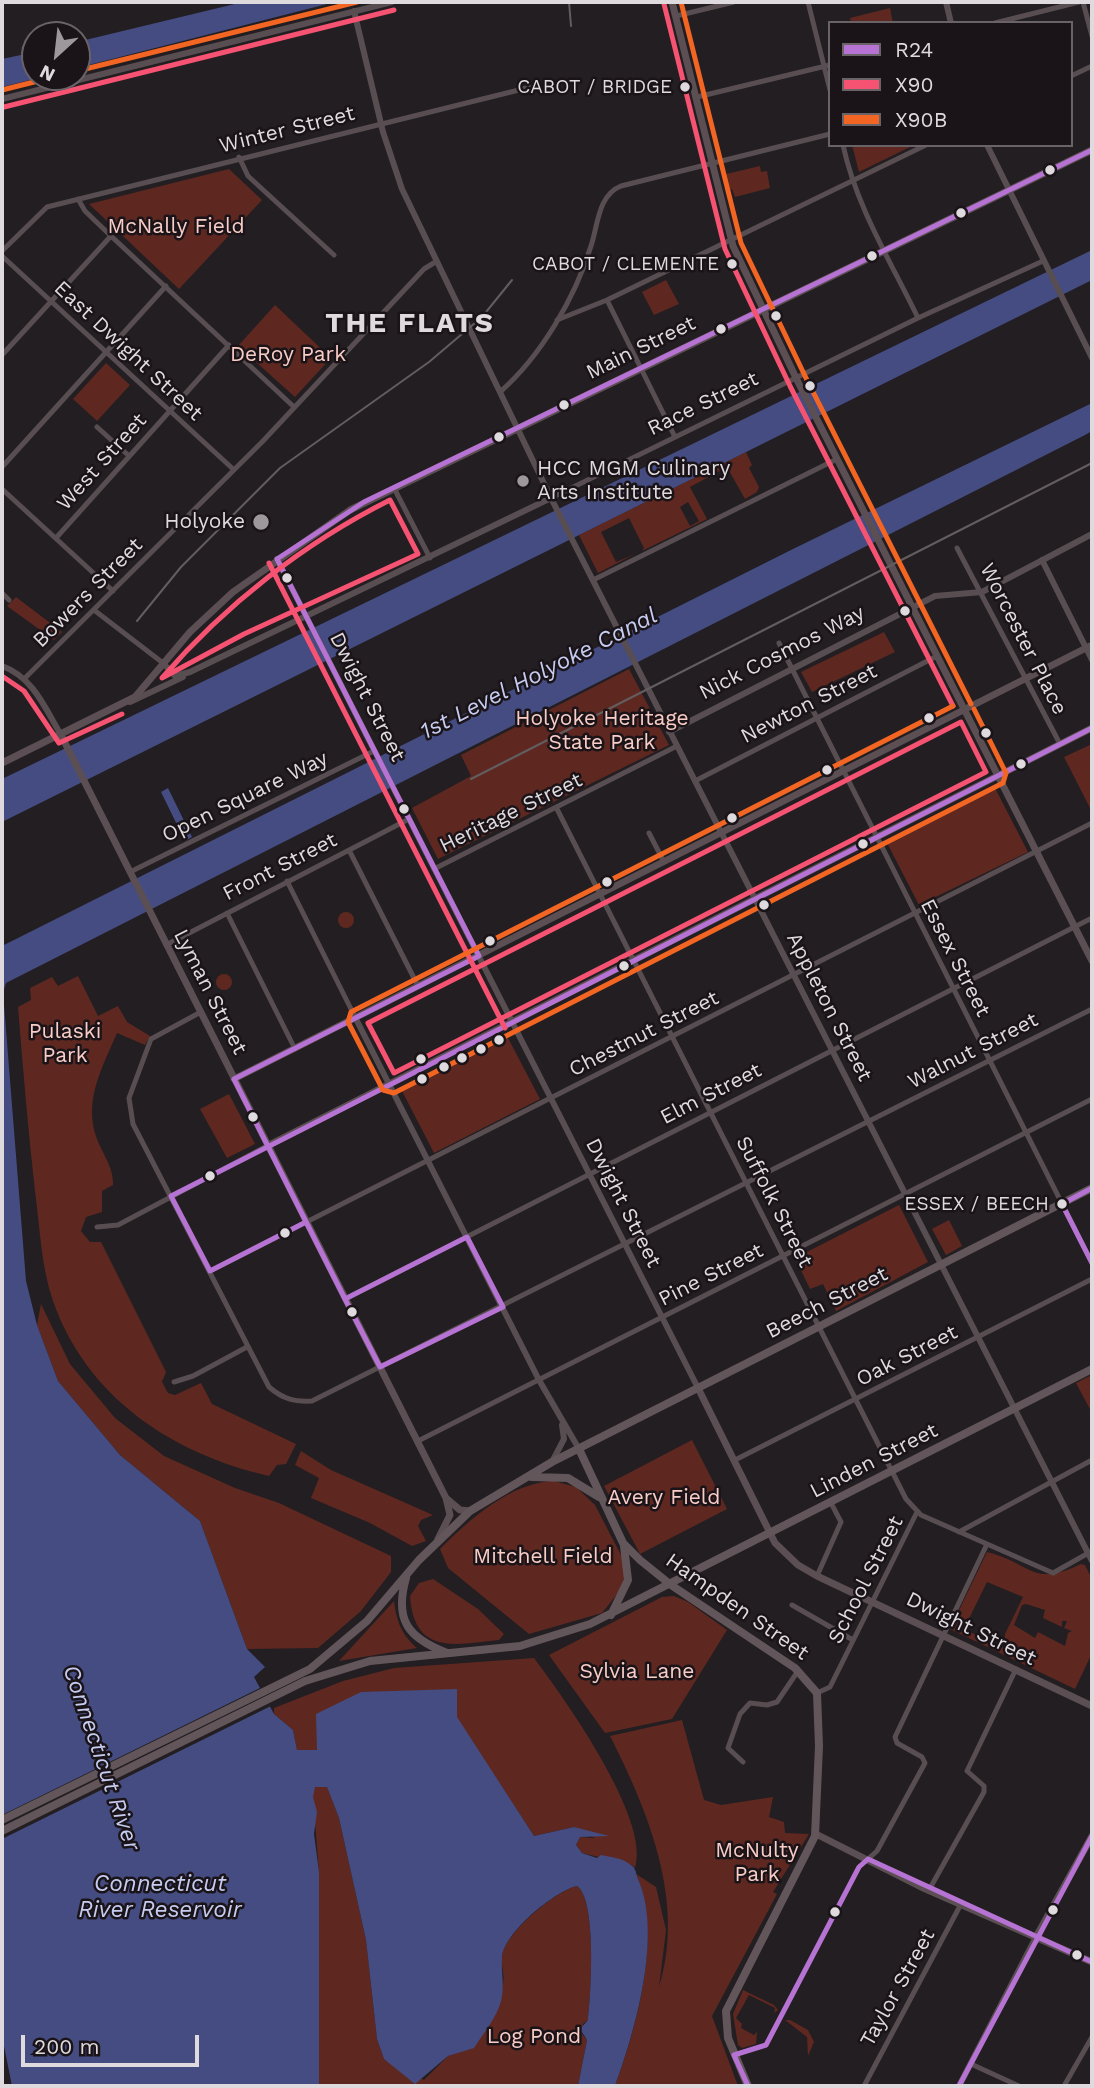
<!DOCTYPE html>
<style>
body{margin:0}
#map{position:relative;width:1094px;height:2088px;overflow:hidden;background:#221e21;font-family:"Work Sans",sans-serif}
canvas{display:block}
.frame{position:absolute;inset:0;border:4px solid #dfdade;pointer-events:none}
.legend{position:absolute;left:828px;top:21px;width:245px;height:126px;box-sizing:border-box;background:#1a1419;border:2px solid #696368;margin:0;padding:9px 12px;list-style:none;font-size:21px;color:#dfdade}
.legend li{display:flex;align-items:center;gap:14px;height:35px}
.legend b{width:35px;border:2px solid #696368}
.north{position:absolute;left:21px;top:21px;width:70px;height:70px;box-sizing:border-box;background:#1a1419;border:2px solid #696368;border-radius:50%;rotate:207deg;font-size:19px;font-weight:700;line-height:28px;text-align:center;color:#dfdade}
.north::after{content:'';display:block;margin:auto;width:24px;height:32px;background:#9d989c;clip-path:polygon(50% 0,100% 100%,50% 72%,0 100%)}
.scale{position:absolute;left:21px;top:2035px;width:178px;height:32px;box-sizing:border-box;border:4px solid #dfdade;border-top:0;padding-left:9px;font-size:21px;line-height:24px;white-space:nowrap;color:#dfdade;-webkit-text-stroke:5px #1a1419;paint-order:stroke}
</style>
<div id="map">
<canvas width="1094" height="2088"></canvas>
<div class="frame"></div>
<ul class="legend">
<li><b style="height:9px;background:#b673d3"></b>R24</li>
<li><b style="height:9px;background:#f65372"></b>X90</li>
<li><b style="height:9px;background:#f26522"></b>X90B</li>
</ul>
<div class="north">N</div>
<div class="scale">200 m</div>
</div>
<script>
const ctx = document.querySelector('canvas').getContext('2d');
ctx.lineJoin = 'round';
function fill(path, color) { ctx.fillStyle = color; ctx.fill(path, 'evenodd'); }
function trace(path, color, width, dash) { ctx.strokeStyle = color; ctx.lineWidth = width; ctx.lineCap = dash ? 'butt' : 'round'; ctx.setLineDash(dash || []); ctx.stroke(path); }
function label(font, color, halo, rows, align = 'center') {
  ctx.font = font + ' "Work Sans",sans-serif'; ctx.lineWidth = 5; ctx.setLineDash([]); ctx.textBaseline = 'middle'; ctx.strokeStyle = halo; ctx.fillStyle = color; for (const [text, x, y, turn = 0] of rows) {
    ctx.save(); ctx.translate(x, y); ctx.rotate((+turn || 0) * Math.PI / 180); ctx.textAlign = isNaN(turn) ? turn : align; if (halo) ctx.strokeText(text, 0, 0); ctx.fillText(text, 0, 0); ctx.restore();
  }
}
const green = new Path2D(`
 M890,8L893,23H851L850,18Z
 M852,145H914L859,172Z
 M760,166L761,172L767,171L770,188L735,197L732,189L726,191L722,175Z
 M229,169L262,200L179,289L89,204Z
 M666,280L679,304L654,315L642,292Z
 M275,305L331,358L295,397L238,346Z
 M106,363L130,385L97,421L73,399Z
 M746,452L752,465L749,468L759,487L757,492L745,499L727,467L690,487L707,519L642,551L644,548L629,518L601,532L616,562L635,554L598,573L579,535ZM688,502L699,521L690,526L680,507Z
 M16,597L62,632L54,640L7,606Z
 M884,632L895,652L812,692L801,672Z
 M629,669L669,745L438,859L412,808L471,776L461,755Z
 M1092,744V812L1064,757Z
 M995,788L1028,852L919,905L886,841Z
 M338 920a8 8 0 1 1 16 0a8 8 0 1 1-16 0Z
 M216 982a8 8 0 1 1 16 0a8 8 0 1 1-16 0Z
 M78,976L98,1016L118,1006L127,1022L150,1036L145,1045L117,1033C103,1066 85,1097 95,1133C100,1151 114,1166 113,1185L102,1191V1212L86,1217L81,1231L90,1242H101L166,1372L162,1382L168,1393L175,1395L201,1383L212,1404L296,1444L286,1464L277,1465L269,1476C173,1454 87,1398 53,1301C41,1266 40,1228 35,1191C28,1130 23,1069 18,1007L31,1000L30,988L52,977L58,986Z
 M508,1038L540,1099L434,1153L401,1089Z
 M229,1094L255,1144L227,1158L200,1109Z
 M899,1205L928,1262L836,1311L823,1284L810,1289L795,1258Z
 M949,1220L962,1246L946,1255L932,1229Z
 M41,1304L70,1364L115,1418L164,1456L235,1488L279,1503L391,1556V1572L361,1611L318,1648L247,1649L200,1521L120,1455L58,1381L37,1325Z
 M1092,1375V1413L1076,1383Z
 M692,1440L727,1509L640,1554L604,1486Z
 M301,1451L331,1470L433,1515L421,1520L418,1526L426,1541L412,1546L370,1523L311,1498L319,1478L295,1465Z
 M554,1481L576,1487L595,1505L622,1557L625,1573L622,1588L602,1613L529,1634L448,1568L440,1549C469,1520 511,1482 554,1481Z
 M987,1552C1032,1563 1031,1588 1081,1564L1085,1565L1092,1579V1653L1075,1689L950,1629ZM987,1582L1023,1597L1005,1634L1004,1648L964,1629ZM1026,1604L1045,1610L1043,1618L1062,1627V1621H1067L1064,1628L1072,1631L1068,1633L1065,1646L1038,1632L1035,1638L1014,1625L1022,1605Z
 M433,1579L478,1609L504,1634L499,1640C454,1645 414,1655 410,1596L419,1583Z
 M674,1596L688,1602L727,1630L672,1719L605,1733L549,1655L662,1597Z
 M394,1601C397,1622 401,1634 417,1648L339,1661Z
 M534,1658C564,1698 651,1819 635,1868L632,1865L582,1853L576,1845L580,1837L595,1838L574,1827L534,1836L456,1717L317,1750H297L293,1730L274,1714V1708L343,1681L394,1668Z
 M682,1720L704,1800L721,1805L773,1797L769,1817L784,1822L785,1833L809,1834L773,1892L777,1894L712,2016L738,2086H615C637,2027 663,1934 636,1874L656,1887L666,1930L659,1987C686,1902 648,1811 610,1736Z
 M319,1786L327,1787L339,1818L366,1940L377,2039L384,2059L424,2080L448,2056L474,2047C483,2027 498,2005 503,1984C505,1975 501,1966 502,1957C504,1933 556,1891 577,1886C597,1901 591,1994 588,2020L583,2024L582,2034L587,2040L578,2086H319V1872L313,1797V1788Z
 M743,1990L774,2005L778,2010L774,2013L775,2008L749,1995L736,2018L742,2024L741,2028L754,2035L757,2032L756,2044L742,2048L738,2045L733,2014Z
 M785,2020H790L808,2030L814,2042L808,2056L807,2037Z`);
const water = new Path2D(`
 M243,2H335L77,68V42Z
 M35,52V77H42L2,87V59Z
 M1092,250V280L2,822V779Z
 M1092,403V431L1085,435L6,983L3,992L26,1281L37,1325L58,1381L120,1455L200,1521L247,1649L265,1667L254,1677L274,1714L293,1730L297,1750H317L316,1714L361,1692L457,1689V1717L534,1836L574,1827L609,1836L580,1837L576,1845L582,1853L597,1858L601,1855C611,1857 623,1858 631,1865C636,1868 636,1874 638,1879C663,1935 635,2032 615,2086H578L587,2040L580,2029L588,2020C591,1994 597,1900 577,1886C555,1891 503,1933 502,1958C501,1973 505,1986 501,2001C497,2017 483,2034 474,2048L448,2056L415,2084L384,2059L377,2039L366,1940L339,1818L327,1787H315L313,1797L317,1812L314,1834L319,1872V2086H12L2,2036V946L793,549Z
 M168,788L192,837L185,841L161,792Z`);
const pier = new Path2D(`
 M264,1686L275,1704L2,1839V1815Z`);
const minor = new Path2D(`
 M808,2L830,90
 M1083,2L1092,36
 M676,16L734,2
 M995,23L1079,2
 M1071,76L1092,66
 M697,97L830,65
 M843,145C856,206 891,262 918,318
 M239,157L248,176L334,255
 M78,199L85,211L111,236L294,407
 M2,251L47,207L535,86
 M2,256L233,469
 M607,300L675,437
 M557,320L607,300L926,145
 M2,355L111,236
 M500,392C541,356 575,298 591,246C598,225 598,195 621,186L830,134
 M97,427L128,455
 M2,467L166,286
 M394,488L430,558
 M2,489L113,591
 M551,498L918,318L1043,261
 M56,538L229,345
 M957,548L1060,744
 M593,580L837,459
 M2,593L9,600
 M94,610L163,663
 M779,643L1092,1263
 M25,678L263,441L424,269L437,261
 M695,781L937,656
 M557,809L906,1499L921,1515L1053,1573L1092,1551
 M649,833L664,862
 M349,850L418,986
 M434,869L677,746
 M130,872L374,751
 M287,881L356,1019
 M227,913L295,1049
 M166,945L409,819
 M199,1013L151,1039L129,1098L133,1124L269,1387C283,1399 294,1402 312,1401L1092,1009
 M97,1227L118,1225L267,1146
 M210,1271L1092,823
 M345,1299L1092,918
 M174,1382L193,1376L247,1347
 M418,1441L1092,1099
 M735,1460L1092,1279
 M959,1532L1092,1460
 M817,1576L841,1522L831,1503
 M792,1605L853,1640
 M817,1693L830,1687L917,1512
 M743,1762L728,1748L740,1714L750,1703L767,1705L777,1702L798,1671
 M868,1859L877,1851L925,1763L922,1757L897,1743L895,1737L987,1544
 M929,1890L984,1792V1786L967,1771L1016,1669
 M971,2064L1019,2086
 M864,2086L961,1904
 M1064,2086L1092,2037`);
const tertiary = new Path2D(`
 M946,2L951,23
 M354,11L383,132L402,189L551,498L1092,1561
 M2,99L392,2
 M987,145L1092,358
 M277,559L698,1388
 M1042,560L1092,660
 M163,663L175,676L190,672L551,498
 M2,666C33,677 45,708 61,735
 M130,702L183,677
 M669,732L935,596L982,592L1092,534
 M356,1019L539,1380L579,1449
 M553,1460L564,1439L562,1425
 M959,2086L1036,1937`);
const secondary = new Path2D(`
 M672,2L733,246L798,382L1092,961
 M61,735L446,1498L450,1515L438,1539
 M2,763L135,697L190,632L233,592L350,510L1092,150
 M234,1079L1092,645
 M267,1146L1092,728
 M698,1388L775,1543L798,1565L817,1576L1092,1706
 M447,1499L460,1510L470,1511
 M816,1834L921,1887L1092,1962
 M1036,1937L1092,1836`);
const primary = new Path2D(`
 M579,1449L623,1543L640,1560L671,1585L795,1668L817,1693L819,1746L815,1836L726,2011L728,2038L748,2086
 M531,1477L568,1478L599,1497
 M406,1578C394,1620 408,1638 447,1653
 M611,1615L628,1580L624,1546
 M2,1820L310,1669L367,1621L419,1560L470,1511L552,1462L1092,1188
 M2,1831L305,1681L370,1661L520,1646L590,1624L1092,1369`);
const rail = new Path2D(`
 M569,2L571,26
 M137,621L181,567L280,468L429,362L482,317L512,280
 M471,779L1092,463`);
const bus1 = new Path2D(`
 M1092,1188L1062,1204L1092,1263
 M306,1222L210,1271L171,1196L1092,728
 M467,1237L503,1307L380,1367L345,1299Z
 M345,1299L234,1079L479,956L277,559L364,502L1092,150
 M748,2086L734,2055L766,2045L859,1867L868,1859L1092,1962
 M959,2086L1092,1836`);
const bus2 = new Path2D(`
 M664,4L725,249L790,386L953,706
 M4,107L394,10
 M390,500L418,554L244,634L162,678C225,605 304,543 390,500Z
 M269,563L505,1028
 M2,676L24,691L59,743L122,714
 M961,722L986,772L394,1073L368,1023Z`);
const bus3 = new Path2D(`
 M681,2L741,243L806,378L971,704
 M77,71L357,2
 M2,90L54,77
 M953,706L351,1012L348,1022L383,1090L394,1093L1003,783L1006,773L974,709`);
const markers = [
 [685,87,6,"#dfdade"],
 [1050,170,6,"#dfdade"],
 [961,213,6,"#dfdade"],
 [872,256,6,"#dfdade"],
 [732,264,6,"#dfdade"],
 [776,316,6,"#dfdade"],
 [721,329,6,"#dfdade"],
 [810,386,6,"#dfdade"],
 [564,405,6,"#dfdade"],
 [499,437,6,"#dfdade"],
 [523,481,7,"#9d989c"],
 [261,522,9,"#9d989c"],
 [287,578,6,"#dfdade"],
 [905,611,6,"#dfdade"],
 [929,718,6,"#dfdade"],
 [986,733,6,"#dfdade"],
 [1021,764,6,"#dfdade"],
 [827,770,6,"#dfdade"],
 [404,809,6,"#dfdade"],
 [732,818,6,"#dfdade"],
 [863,844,6,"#dfdade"],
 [607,882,6,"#dfdade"],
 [764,905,6,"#dfdade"],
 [490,941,6,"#dfdade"],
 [624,966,6,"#dfdade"],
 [499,1040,6,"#dfdade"],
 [481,1049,6,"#dfdade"],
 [462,1058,6,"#dfdade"],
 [421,1059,6,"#dfdade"],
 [444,1067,6,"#dfdade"],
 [422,1079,6,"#dfdade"],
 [253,1117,6,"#dfdade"],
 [210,1176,6,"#dfdade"],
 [1062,1204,6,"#dfdade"],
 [285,1233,6,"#dfdade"],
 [352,1312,6,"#dfdade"],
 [1053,1910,6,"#dfdade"],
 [835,1912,6,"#dfdade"],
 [1077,1955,6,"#dfdade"]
];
const busNames = [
 ["CABOT / BRIDGE",672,87],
 ["CABOT / CLEMENTE",719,264],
 ["ESSEX / BEECH",1049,1204]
];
const streetNames = [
 ["Winter Street",287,130,-14],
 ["Main Street",641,348,-26],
 ["East Dwight Street",128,351,43],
 ["Race Street",703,404,-26],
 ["West Street",102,462,-48],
 ["Bowers Street",88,593,-45],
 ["Worcester Place",1023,639,63],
 ["Nick Cosmos Way",782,653,-27],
 ["Dwight Street",367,697,63],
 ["Newton Street",809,704,-27],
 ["Open Square Way",245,797,-26],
 ["Heritage Street",511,813,-26],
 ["Front Street",280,867,-27],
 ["Essex Street",955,958,63],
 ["Lyman Street",210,992,63],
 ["Appleton Street",829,1007,63],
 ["Chestnut Street",644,1034,-27],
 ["Walnut Street",973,1051,-27],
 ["Elm Street",711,1094,-27],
 ["Suffolk Street",774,1202,63],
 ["Dwight Street",623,1203,63],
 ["Pine Street",711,1275,-27],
 ["Beech Street",827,1303,-27],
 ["Oak Street",907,1356,-27],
 ["Linden Street",874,1461,-27],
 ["School Street",866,1580,-63],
 ["Hampden Street",737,1607,35],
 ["Dwight Street",971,1629,26],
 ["Taylor Street",898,1988,-61]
];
const parkNames = [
 ["McNally Field",176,227],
 ["DeRoy Park",288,355],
 ["Holyoke Heritage",602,719],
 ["State Park",602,743],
 ["Pulaski",65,1032],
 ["Park",65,1056],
 ["Avery Field",664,1498],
 ["Mitchell Field",543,1557],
 ["Sylvia Lane",637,1672],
 ["McNulty",757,1851],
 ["Park",757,1875],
 ["Log Pond",534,2037]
];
const poiNames = [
 ["HCC MGM Culinary",537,469],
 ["Arts Institute",537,493],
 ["Holyoke",245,522,"right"]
];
const waterNames = [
 ["1st Level Holyoke Canal",539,674,-27],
 ["Connecticut River",101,1758,71],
 ["Connecticut",160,1884],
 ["River Reservoir",160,1910]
];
const districtNames = [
 ["THE FLATS",410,324]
];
fill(green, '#5e2821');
fill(water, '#454c81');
fill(pier, '#221e21');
trace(minor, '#584e51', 5);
trace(tertiary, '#584e51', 6);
trace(secondary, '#5c4f53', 7);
trace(primary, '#63565b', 8);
trace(rail, '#635d5f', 2);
trace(bus1, '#b673d3', 5);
trace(bus2, '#f65372', 5);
trace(bus3, '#f26522', 5);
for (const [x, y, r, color] of markers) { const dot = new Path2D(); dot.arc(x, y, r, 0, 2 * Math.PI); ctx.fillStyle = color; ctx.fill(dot); trace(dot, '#1a1419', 2.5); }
label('19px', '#dfdade', '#1a1419', busNames, 'right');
label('21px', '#dfdade', '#1a1419', streetNames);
label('21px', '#f9cdc6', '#1a1419', parkNames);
label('21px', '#dfdade', '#1a1419', poiNames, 'left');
label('italic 23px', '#c5ccf0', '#1a1419', waterNames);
ctx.letterSpacing = '2px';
label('bold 28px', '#dfdade', '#1a1419', districtNames);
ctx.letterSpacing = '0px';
</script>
